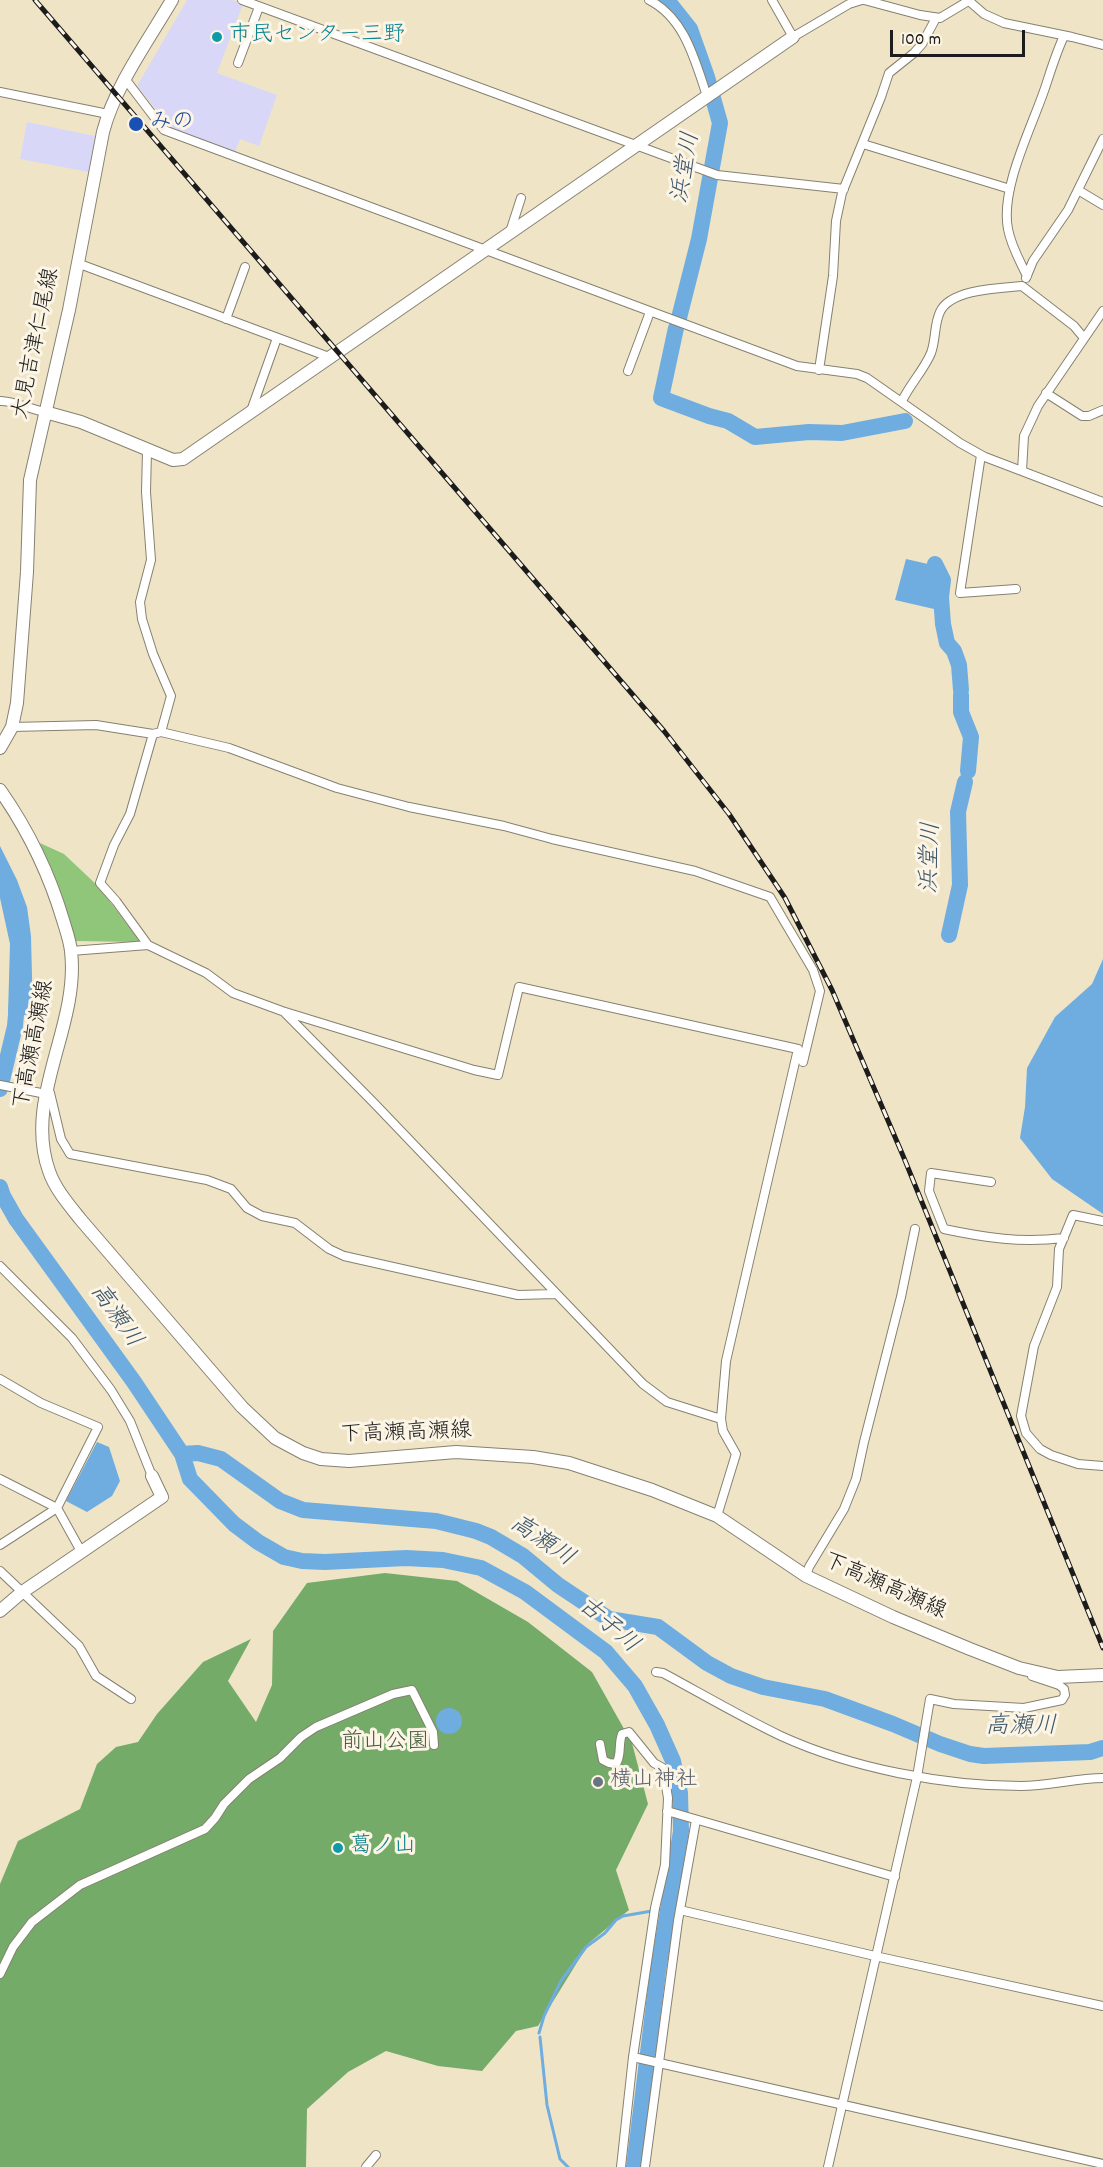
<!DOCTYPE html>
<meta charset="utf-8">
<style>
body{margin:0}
#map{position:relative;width:1103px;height:2167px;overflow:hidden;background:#efe5c6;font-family:Dekko,sans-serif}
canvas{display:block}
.scale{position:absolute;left:890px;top:30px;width:135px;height:27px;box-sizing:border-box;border:3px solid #1c1c1c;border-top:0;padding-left:8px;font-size:18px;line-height:21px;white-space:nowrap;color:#1c1c1c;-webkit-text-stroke:4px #fcf5e5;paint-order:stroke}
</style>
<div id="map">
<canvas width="1103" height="2167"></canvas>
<div class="scale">100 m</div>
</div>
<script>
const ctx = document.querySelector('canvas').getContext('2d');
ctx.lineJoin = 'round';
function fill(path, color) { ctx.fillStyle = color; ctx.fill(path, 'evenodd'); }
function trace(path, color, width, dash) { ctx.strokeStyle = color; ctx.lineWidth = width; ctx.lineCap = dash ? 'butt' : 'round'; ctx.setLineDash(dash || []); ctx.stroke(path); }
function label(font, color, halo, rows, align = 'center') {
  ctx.font = font + ' Dekko,"Klee One",sans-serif'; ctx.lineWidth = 6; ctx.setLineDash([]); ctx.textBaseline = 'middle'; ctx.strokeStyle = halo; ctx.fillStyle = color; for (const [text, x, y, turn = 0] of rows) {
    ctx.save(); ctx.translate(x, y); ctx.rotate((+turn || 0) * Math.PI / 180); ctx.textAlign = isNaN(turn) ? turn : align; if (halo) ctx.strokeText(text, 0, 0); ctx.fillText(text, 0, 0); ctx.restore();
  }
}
const built = new Path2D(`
 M187,0H232L243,4L217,73L277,95L259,146L240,139L235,153L172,129L137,86Z
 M27,122L95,136L89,172L20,159Z`);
const green = new Path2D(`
 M40,843L64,854L99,887L140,942L72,941L60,897Z`);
const forest = new Path2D(`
 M385,1573L457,1581L528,1622L592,1672L632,1743L648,1804L616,1870L629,1910L589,1943L538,2026L516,2031L482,2071L438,2066L386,2051L348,2072L307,2109L306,2167H0V1884L18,1841L80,1809L97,1764L116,1747L138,1742L157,1714L203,1662L251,1639L228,1681L256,1722L272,1685L273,1631L307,1583Z`);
const water = new Path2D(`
 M906,559L928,564L937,583L934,609L895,600Z
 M0,846L17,880L27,907L31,936L33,1016L8,1013L10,944L0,898Z
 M1103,959V1214L1052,1179L1020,1138L1025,1107L1027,1068L1055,1017L1092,984Z
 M97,1442L109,1447L120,1481L112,1496L87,1512L66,1501Z
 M436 1721a13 13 0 1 1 26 0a13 13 0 1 1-26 0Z`);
const stream = new Path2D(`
 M539,2033L544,2016L561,1981L586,1947L605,1933L616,1920L623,1916L669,1908
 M540,2037L547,2105L560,2159L568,2167`);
const river = new Path2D(`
 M667,0L690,29L707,77L720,123L699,239L679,318
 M676,328L661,398L709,416L728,421L755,437L809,432L842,433L905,421
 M935,564L943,580L941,597L943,624L947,643L954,651L959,665L961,690
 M961,695V712L971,737L968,771
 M949,935L960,885L958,812L965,782
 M0,1089L15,1026L18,992
 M0,1187L3,1196L16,1219L134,1382L182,1454L190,1479L234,1524L258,1542L284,1557L302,1561L325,1562L406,1558L443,1560L481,1568L525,1592L606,1652L635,1686L657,1725L673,1761L680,1793L681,1831L658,1971L634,2167
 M182,1454L198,1453L221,1459L280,1501L303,1510L436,1521L476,1531L491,1537L523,1556L558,1585L609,1619L658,1627L707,1663L731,1676L763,1687L825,1699L893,1724L940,1744L970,1754L984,1756L1090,1752L1103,1748`);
const street = new Path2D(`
 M242,0L717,175L844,189
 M649,0C685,18 695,61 707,96
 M772,0L793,37L849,4L862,0
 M864,0L920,15L940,18L970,0
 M969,1L984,14L1004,23L1072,37L1103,45
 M238,63L259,7
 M126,80L164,130L797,366L857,374L867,378L960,443L985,457L1103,502
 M0,92L108,114
 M863,144L1010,189
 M1078,190L1103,205
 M510,232L521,198
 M77,263L329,357
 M1027,276C1020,261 1011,246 1008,229C1000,188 1032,127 1045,88C1051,70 1056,53 1064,36
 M1026,278L1033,261L1068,210L1103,139
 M226,319L245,267
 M819,370L833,276L836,221L842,193L881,97L889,73L914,53L922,44L936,18
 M628,371L650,312
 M1046,393L1082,416H1089L1103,410
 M0,401C10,400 33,410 45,412
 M902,401C910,384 924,370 931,353C936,340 934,324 940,312C950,289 1001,288 1022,286L1074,326L1084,338
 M251,411L277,338
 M147,451L146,492L151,560L140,602L142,619L153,654L171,696L161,732
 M981,455L960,593L1016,589
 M1022,471L1024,436L1038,406L1103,311
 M12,727L96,725L153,734L161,732L229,748L337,788L409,807L504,826L552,839L695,871L770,897L813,970L820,991L803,1062
 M148,945L116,901L100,883L114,845L130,814L153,734
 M71,951L148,945L206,973L233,993L282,1011L474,1070L498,1075L519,987L798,1049L726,1361L721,1419L723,1431L736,1454L717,1516
 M285,1013L374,1103L643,1384L667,1402L721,1419
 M0,1085L46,1094L50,1093L61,1139L70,1154L207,1180L231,1189L247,1208L262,1216L295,1223L329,1249L344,1256L518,1295L556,1294
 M991,1182L931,1173L929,1191L944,1229C986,1238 1021,1243 1064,1238
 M1103,1221L1073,1215L1059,1249L1057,1287L1034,1346L1021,1416L1026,1433L1040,1449L1051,1455L1078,1464L1103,1466
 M0,1266L72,1338L111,1390L130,1421L152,1476
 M0,1379L41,1403L98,1427L57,1508L0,1545
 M0,1479L57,1508L82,1553
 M0,1571L79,1646L96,1676L131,1699
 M806,1576L809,1567L844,1509L856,1479L864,1442L901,1297L915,1229
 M656,1672L663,1673C702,1694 741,1717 781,1736C851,1768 944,1786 1021,1786C1049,1786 1076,1778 1103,1778
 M600,1744L603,1760L609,1763L616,1764C622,1755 618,1744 622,1734L629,1732L654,1763L663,1768L668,1798L665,1865L655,1908L633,2057L621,2167
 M667,1811L895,1877
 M680,1910L875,1956L1103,2006
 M0,1974L13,1947L32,1922L80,1885L205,1829L215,1818L224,1804L249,1779L280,1758L301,1737L316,1727L393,1694L412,1690L433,1732L434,1745
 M633,2057L1103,2164
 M366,2167L376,2155
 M645,2167L678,1921L696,1820
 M828,2167L917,1777L930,1699L954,1704L1024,1708L1062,1700L1065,1695L1064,1689L1059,1685L1032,1676`);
const secondary = new Path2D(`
 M45,412L81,422L173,460L183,459L793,37
 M0,748L12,727L17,703L27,572L30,480L69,310L103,132C115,86 148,41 172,0
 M0,790C28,830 49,873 63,920C66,930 70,941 71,951C80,1026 23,1098 49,1171C55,1189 69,1205 81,1220L242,1407L275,1438L303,1453L321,1459L349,1461L456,1452L533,1457L569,1463L652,1490L717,1516L806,1576L893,1617L970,1649L1019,1668L1058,1677L1103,1675
 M0,1611L21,1593L162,1497L152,1476`);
const rail = new Path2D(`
 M35,0L664,731L729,814L785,898L832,990L904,1158L1103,1648`);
const markers = [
 [217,37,6,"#0f9aa8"],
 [136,124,8,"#1a4fb4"],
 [598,1782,6,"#6b7280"],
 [338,1848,6,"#0f9aa8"]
];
const cultureNames = [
 ["市民センター三野",229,37],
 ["葛ノ山",350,1848]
];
const transitNames = [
 ["みの",150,124]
];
const streetNames = [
 ["大見吉津仁尾線",38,344,-78],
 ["下高瀬高瀬線",36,1045,-79],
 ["下高瀬高瀬線",406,1435,-2],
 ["下高瀬高瀬線",884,1588,24]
];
const parkNames = [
 ["前山公園",385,1744]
];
const worshipNames = [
 ["横山神社",610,1782]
];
const waterNames = [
 ["浜堂川",688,168,-80],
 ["浜堂川",933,858,-88],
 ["高瀬川",114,1317,55],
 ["高瀬川",541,1543,34],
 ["古子川",607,1627,41],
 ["高瀬川",1021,1729]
];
fill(built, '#d8d7f8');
fill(green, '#90c679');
fill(forest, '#74ab69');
fill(water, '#6fade1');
trace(stream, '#6fade1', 3);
trace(river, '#6fade1', 16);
trace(street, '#868071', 10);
trace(secondary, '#868071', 14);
trace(street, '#fff', 8);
trace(secondary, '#fff', 12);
trace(rail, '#1c1c1c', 5);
trace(rail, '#fcf5e5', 3, [9]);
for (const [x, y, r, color] of markers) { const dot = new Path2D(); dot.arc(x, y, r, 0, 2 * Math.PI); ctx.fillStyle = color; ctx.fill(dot); trace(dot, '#fcf5e5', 2); }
label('22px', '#0d838f', '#fcf5e5', cultureNames, 'left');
label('22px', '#164399', '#fcf5e5', transitNames, 'left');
label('22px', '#1c1c1c', '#fcf5e5', streetNames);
label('22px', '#45583d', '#fcf5e5', parkNames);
label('22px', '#5b616d', '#fcf5e5', worshipNames, 'left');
label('italic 24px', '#3d566b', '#fcf5e5', waterNames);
</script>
